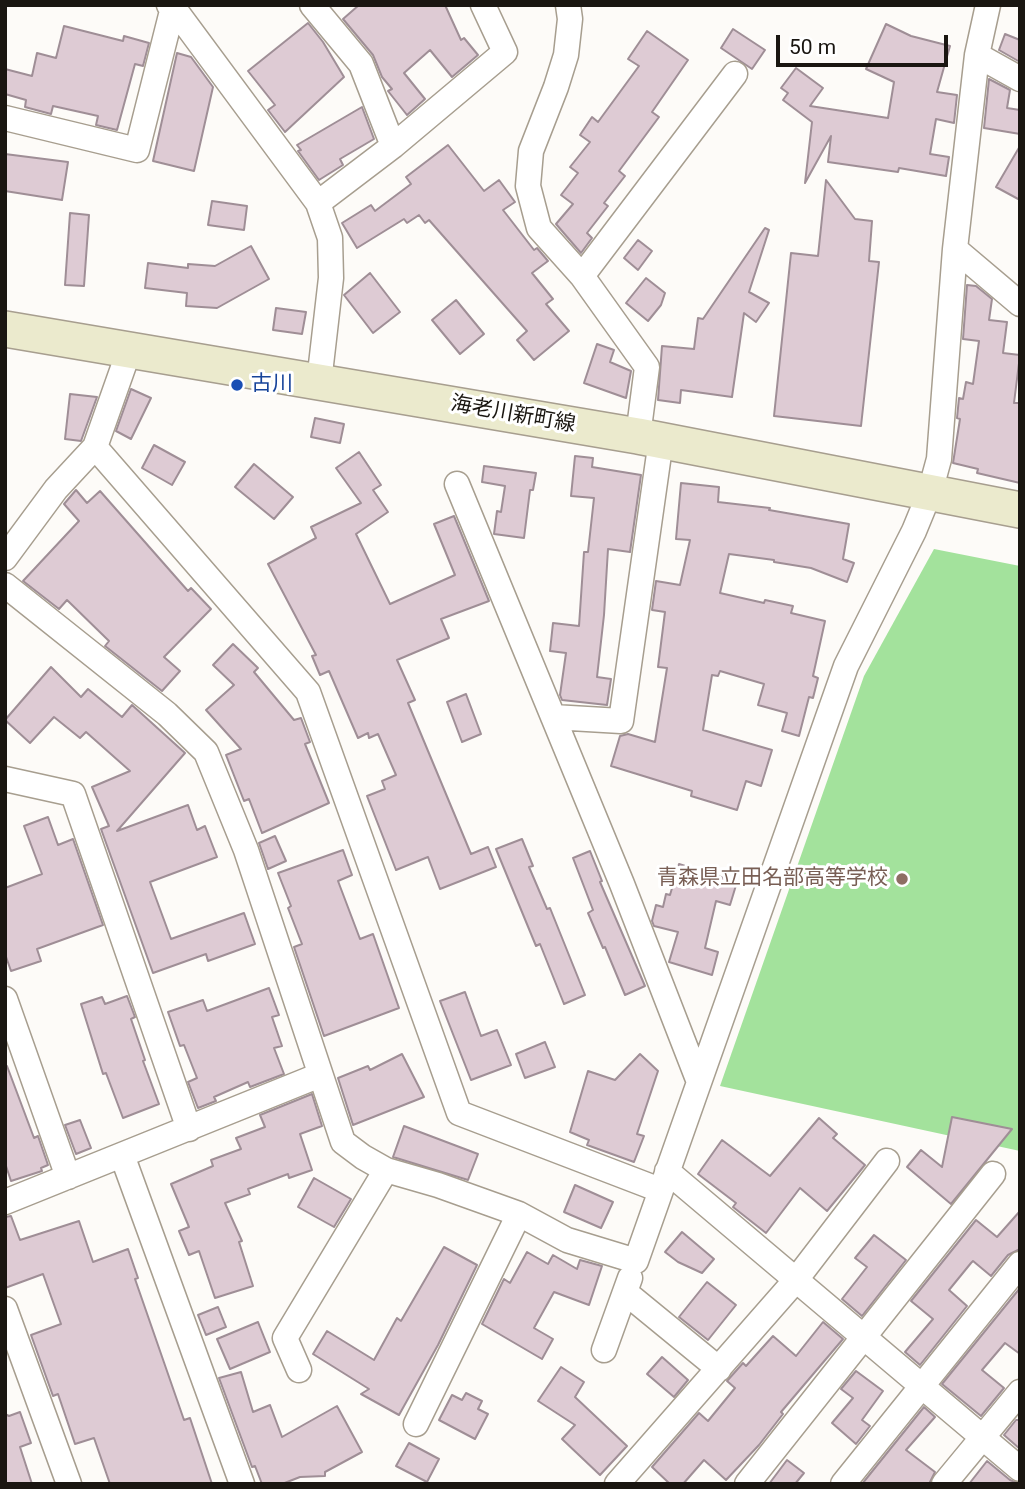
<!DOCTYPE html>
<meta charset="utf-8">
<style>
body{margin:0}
#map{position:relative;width:1025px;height:1489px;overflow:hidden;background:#fdfbf8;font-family:Roboto,sans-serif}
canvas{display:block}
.frame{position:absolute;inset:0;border:7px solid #1a1611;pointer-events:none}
.scale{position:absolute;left:776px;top:35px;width:172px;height:32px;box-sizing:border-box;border:4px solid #1a1611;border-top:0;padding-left:9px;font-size:21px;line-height:24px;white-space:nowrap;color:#1a1611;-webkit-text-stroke:5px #fff;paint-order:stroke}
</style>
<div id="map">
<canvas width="1025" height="1489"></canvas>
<div class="frame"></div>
<div class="scale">50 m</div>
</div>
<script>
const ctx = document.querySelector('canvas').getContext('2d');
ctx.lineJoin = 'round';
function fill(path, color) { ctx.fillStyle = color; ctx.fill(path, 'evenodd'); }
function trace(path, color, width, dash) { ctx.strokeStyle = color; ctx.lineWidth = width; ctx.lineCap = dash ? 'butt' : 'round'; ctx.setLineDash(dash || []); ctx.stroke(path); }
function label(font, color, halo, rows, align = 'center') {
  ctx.font = font + ' Roboto,"Noto Sans JP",sans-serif'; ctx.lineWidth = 6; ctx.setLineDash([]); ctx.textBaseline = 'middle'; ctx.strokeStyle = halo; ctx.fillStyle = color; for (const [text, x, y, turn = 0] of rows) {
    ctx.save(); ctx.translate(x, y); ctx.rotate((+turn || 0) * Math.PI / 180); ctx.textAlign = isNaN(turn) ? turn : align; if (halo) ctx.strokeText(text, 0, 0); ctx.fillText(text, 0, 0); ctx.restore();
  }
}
const green = new Path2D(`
 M934,549L1020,566V1151L720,1086L864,676Z`);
const building = new Path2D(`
 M359,5H445L461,40L464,38L478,55L452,77L430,50L404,73L425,99L407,115L388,91L392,89L382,77L373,55L343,19Z
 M308,23L323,42L344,77L285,132L268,110L275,105L248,71Z
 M886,24L911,36L950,46L937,92L957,95L954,123L936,119L930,154L949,157L946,176L899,168L898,172L828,162L831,136L805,183L812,122L783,100L788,93L781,88L796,68L823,88L810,106L888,118L894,82L866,69Z
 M64,26L123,41L124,36L149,43L143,66L135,64L117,130L96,125L98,116L53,106L51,114L25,107L26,100L5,94V69L32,76L37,53L56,58Z
 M733,29L765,50L752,69L721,48Z
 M647,31L688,60L652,112L659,117L619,171L625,176L604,203L608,206L587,233L592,238L581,253L556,224L573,204L561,195L578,173L570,167L590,142L580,135L592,117L598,122L639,66L628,59Z
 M1005,34L1020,40V62L999,50Z
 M177,53L191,57L213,87L194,171L153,161Z
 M989,79L1010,90L1007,108L1020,110V134L984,128Z
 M362,107L374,139L340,159L343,165L319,180L298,151L301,150L297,145Z
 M448,145L484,191L499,180L515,202L503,210L534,250L537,248L548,261L532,273L553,299L546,304L569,331L534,360L517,340L527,331L429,220L425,223L419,215L407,223L404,219L357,248L342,223L371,205L375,211L411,184L406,177Z
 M1020,146V200L996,187Z
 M5,154L68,162L62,200L5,191Z
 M826,180L855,219L872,221L869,261L879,262L861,426L774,416L791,253L818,256Z
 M212,201L247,206L244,230L208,225Z
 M70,213L89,215L84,286L65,285Z
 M765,228L769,230L749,292L769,303L756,322L744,313L732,397L681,390L680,403L658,400L662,346L694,349L698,318L703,319Z
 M638,240L652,251L638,270L624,258Z
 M251,246L269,279L217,308L186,306L187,293L145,288L148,263L188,268V264L215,266Z
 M370,273L400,312L373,333L344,295Z
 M646,278L665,293L661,305L648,321L626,303Z
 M967,285L976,286L992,299L989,320L1007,322L1003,353L1020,355L1014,403H1020V483L977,473L978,469L953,463L960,419L957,418L959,398L963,399L966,382L973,384L979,341L963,339Z
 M456,300L484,334L460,354L432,320Z
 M276,308L306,312L302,334L273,330Z
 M597,344L614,350L610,362L631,371L626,398L584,383Z
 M131,389L151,398L131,439L116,431Z
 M70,394L97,397L81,441L65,439Z
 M315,418L344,424L340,443L311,437Z
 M154,445L185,462L172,485L142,468Z
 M359,452L381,485L373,490L388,512L356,534L390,604L455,575L434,524L454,516L489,601L441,619L449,638L397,660L415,700L408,703L471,854L488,847L496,867L440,889L428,857L396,870L367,796L385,789L382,781L396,775L378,734L369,738L368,733L358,738L329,671L320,675L312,656L316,655L268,564L316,538L311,527L361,503L336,468Z
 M575,456L593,458L592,467L641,475L630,552L608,549L604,615L597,677L611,679L607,705L562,700L560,695L566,653L550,651L553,623L579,626L584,552H588L594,498L571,496Z
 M254,464L293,497L274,519L235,487Z
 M484,466L536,473L533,490H530L524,538L494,534L497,511L501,512L505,486L482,482Z
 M681,483L719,487L718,502L770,508L769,510L849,524L843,559L854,563L847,582L811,568L774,562V560L729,554L720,593L764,603L765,600L793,606L791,613L825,621L813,676L818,678L813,698L809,697L799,736L782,731L787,713L758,705L764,684L720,671L718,676L712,675L703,730L772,750L761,786L746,781L737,810L691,796L692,791L611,766L620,736L628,734L655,742L667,668L658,667L665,612L652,610L656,581L680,585L690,540L676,539Z
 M76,490L87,503L100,491L188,591L191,588L211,609L164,657L180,671L162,691L105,646L109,641L67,600L59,609L23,581L79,521L64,504Z
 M233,644L258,668L254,672L294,720L301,718L310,742L305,744L329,803L262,833L249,799L244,801L226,755L241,749L206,710L234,685L213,665Z
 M51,667L81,697L88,689L122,717L132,705L185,753L117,831L188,805L197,830L205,826L217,857L150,882L171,939L244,913L255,944L208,961L206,954L153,973L101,829L109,826L92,787L130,771L86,732L80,738L54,717L30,743L5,720Z
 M466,694L481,734L462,742L447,702Z
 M48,817L58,845L73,839L103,925L37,949L41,961L11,971L5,954V888L42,874L24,826Z
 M275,836L286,861L268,869L259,843Z
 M522,839L533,866L529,867L547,909L550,908L585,995L564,1004L540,944L536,946L496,849Z
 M343,850L352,875L338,881L360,939L373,934L399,1008L324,1036L294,947L302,944L288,908L291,906L278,873Z
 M590,851L602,881L600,882L645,986L625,995L605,947L603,948L588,913L593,910L573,858Z
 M679,864L737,882L730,905L716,901L705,948L718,952L712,975L669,962L678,932L654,926L652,921L656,905L663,907L666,894L670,895Z
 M269,988L279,1015L272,1017L282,1046L274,1048L284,1074L250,1087L248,1082L214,1097L216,1101L198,1108L188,1082L197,1078L184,1045L180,1046L168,1012L203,1000L207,1011Z
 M465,992L481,1036L497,1030L511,1065L471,1080L440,1001Z
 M127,996L135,1017L131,1019L145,1060L143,1061L159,1104L123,1118L106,1073L103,1074L81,1004L102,997L105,1004Z
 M545,1042L555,1067L525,1078L516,1054Z
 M402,1054L424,1097L353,1125L338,1078L368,1066L370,1070Z
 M640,1054L658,1071L637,1134L644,1136L634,1162L587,1145L589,1140L570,1132L588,1071L615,1080Z
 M5,1066H7L34,1138L38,1136L48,1165L41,1168L42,1171L11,1181L5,1163Z
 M312,1094L322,1126L300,1134L312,1170L289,1178L288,1174L248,1189L250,1194L225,1203L242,1241L239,1242L253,1286L215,1298L199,1251L189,1255L179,1231L189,1227L171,1184L213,1166L211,1160L241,1149L236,1138L265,1127L260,1115Z
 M952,1117L1012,1129L951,1204L907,1167L921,1150L942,1167Z
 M819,1118L837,1134L833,1138L865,1165L827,1211L800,1188L766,1233L733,1207L736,1203L698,1174L722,1140L770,1176Z
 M80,1120L91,1148L76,1154L65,1125Z
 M404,1126L478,1154L468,1180L393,1157Z
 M314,1178L351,1199L334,1227L298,1207Z
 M575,1185L613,1202L601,1228L564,1212Z
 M1020,1211V1249L1008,1255L991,1276L973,1261L971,1263L949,1290L967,1306L920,1365L905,1352L933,1319L911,1301L976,1220L997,1237Z
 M11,1216L20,1240L79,1221L93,1262L128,1249L138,1278L135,1279L184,1420L190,1418L212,1484H110L94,1438L75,1444L58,1394L53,1396L31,1335L61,1324L43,1274L5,1288V1217Z
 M682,1232L714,1259L702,1273L678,1262L665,1252Z
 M874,1235L906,1260L862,1316L842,1299L867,1267L855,1258Z
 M444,1247L477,1265L438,1345L399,1415L361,1394L369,1389L313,1354L327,1331L374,1360L397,1318L401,1321Z
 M527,1252L548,1264L553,1255L577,1269L580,1260L602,1266L589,1305L554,1292L534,1328L553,1339L542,1359L482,1324L504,1279L510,1283Z
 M707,1282L736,1305L708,1340L679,1317Z
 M1020,1288V1354L1005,1343L982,1370L1004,1388L981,1416L942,1384Z
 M218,1307L226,1327L206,1335L198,1315Z
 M258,1322L270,1352L230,1369L217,1339Z
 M823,1322L843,1339L781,1412L783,1414L759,1445L726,1480L704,1460L683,1484H670L652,1467L699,1413L708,1421L735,1388L727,1381L743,1363L746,1366L773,1336L796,1356Z
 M662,1357L688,1380L674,1397L647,1374Z
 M561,1367L584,1382L575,1397L627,1446L600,1475L562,1439L575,1425L538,1401Z
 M856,1371L883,1391L862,1420L870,1426L856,1444L832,1423L853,1398L841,1389Z
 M241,1372L253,1412L270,1405L282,1437L337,1406L362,1452L325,1472V1476L300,1477L282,1484H262L255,1466L252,1467L219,1378Z
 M466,1393L482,1401L478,1409L488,1414L475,1439L439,1420L452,1395L462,1400Z
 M924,1407L935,1417L906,1450L935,1472L929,1484H862Z
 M20,1412L31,1443L20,1447L32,1484H5V1414L9,1416Z
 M1016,1420H1020V1449L1004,1435Z
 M409,1443L439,1459L427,1482L396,1466Z
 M787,1460L804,1473L795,1484H769Z
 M987,1461L1010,1480L1020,1484H969Z`);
const minor = new Path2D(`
 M169,5L173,7L318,203L330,238L331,278L319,382
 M312,5L361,64L393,146
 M568,5L570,19L566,55L556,87L531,151L528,186L539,228L582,276L647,367L638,436
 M977,55L1020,79
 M5,118L137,150L173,7
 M318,203L393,146L505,52L483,5
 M955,249L1020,304
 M582,276L735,74
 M95,447L308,692L459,1113L660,1190
 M457,484L622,884L699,1082
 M5,558L56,489L95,447L130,348
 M5,585L167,714L206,752L246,850L343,1142L363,1157L386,1170L438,1185L519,1214L567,1240L636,1261L846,666L914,531L930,492L939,459L955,249L977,55L988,5
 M553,717L621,721L661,440
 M5,779L73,794L189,1129
 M5,999L68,1177
 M122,1155L242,1484
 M667,1171L1020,1469
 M5,1202L320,1075
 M625,1292L719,1369
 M5,1309L69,1484
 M604,1350L630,1278
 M299,1370L285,1338L386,1170
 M416,1424L519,1214
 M617,1484L795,1281L887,1161
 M747,1484L993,1174
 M843,1484L1020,1264
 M944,1484L1020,1392`);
const secondary = new Path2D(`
 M5,329L638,436L1020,510`);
const markers = [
 [237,385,7,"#1a4fb4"],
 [902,879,7,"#8d6e63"]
];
const transitNames = [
 ["古川",251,385]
];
const streetNames = [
 ["海老川新町線",513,415,10]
];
const educationNames = [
 ["青森県立田名部高等学校",888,879]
];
fill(green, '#a3e29c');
fill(building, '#decbd4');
trace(building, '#9f8e96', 2);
trace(minor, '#a79e8f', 27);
trace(secondary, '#a79e8f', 38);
trace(minor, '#fff', 24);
trace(secondary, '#ebeacd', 35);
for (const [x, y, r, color] of markers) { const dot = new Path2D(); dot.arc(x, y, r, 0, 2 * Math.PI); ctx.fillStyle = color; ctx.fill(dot); trace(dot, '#fff', 2.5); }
label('21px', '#164399', '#fff', transitNames, 'left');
label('21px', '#1a1611', '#fff', streetNames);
label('21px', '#785e54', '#fff', educationNames, 'right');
</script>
